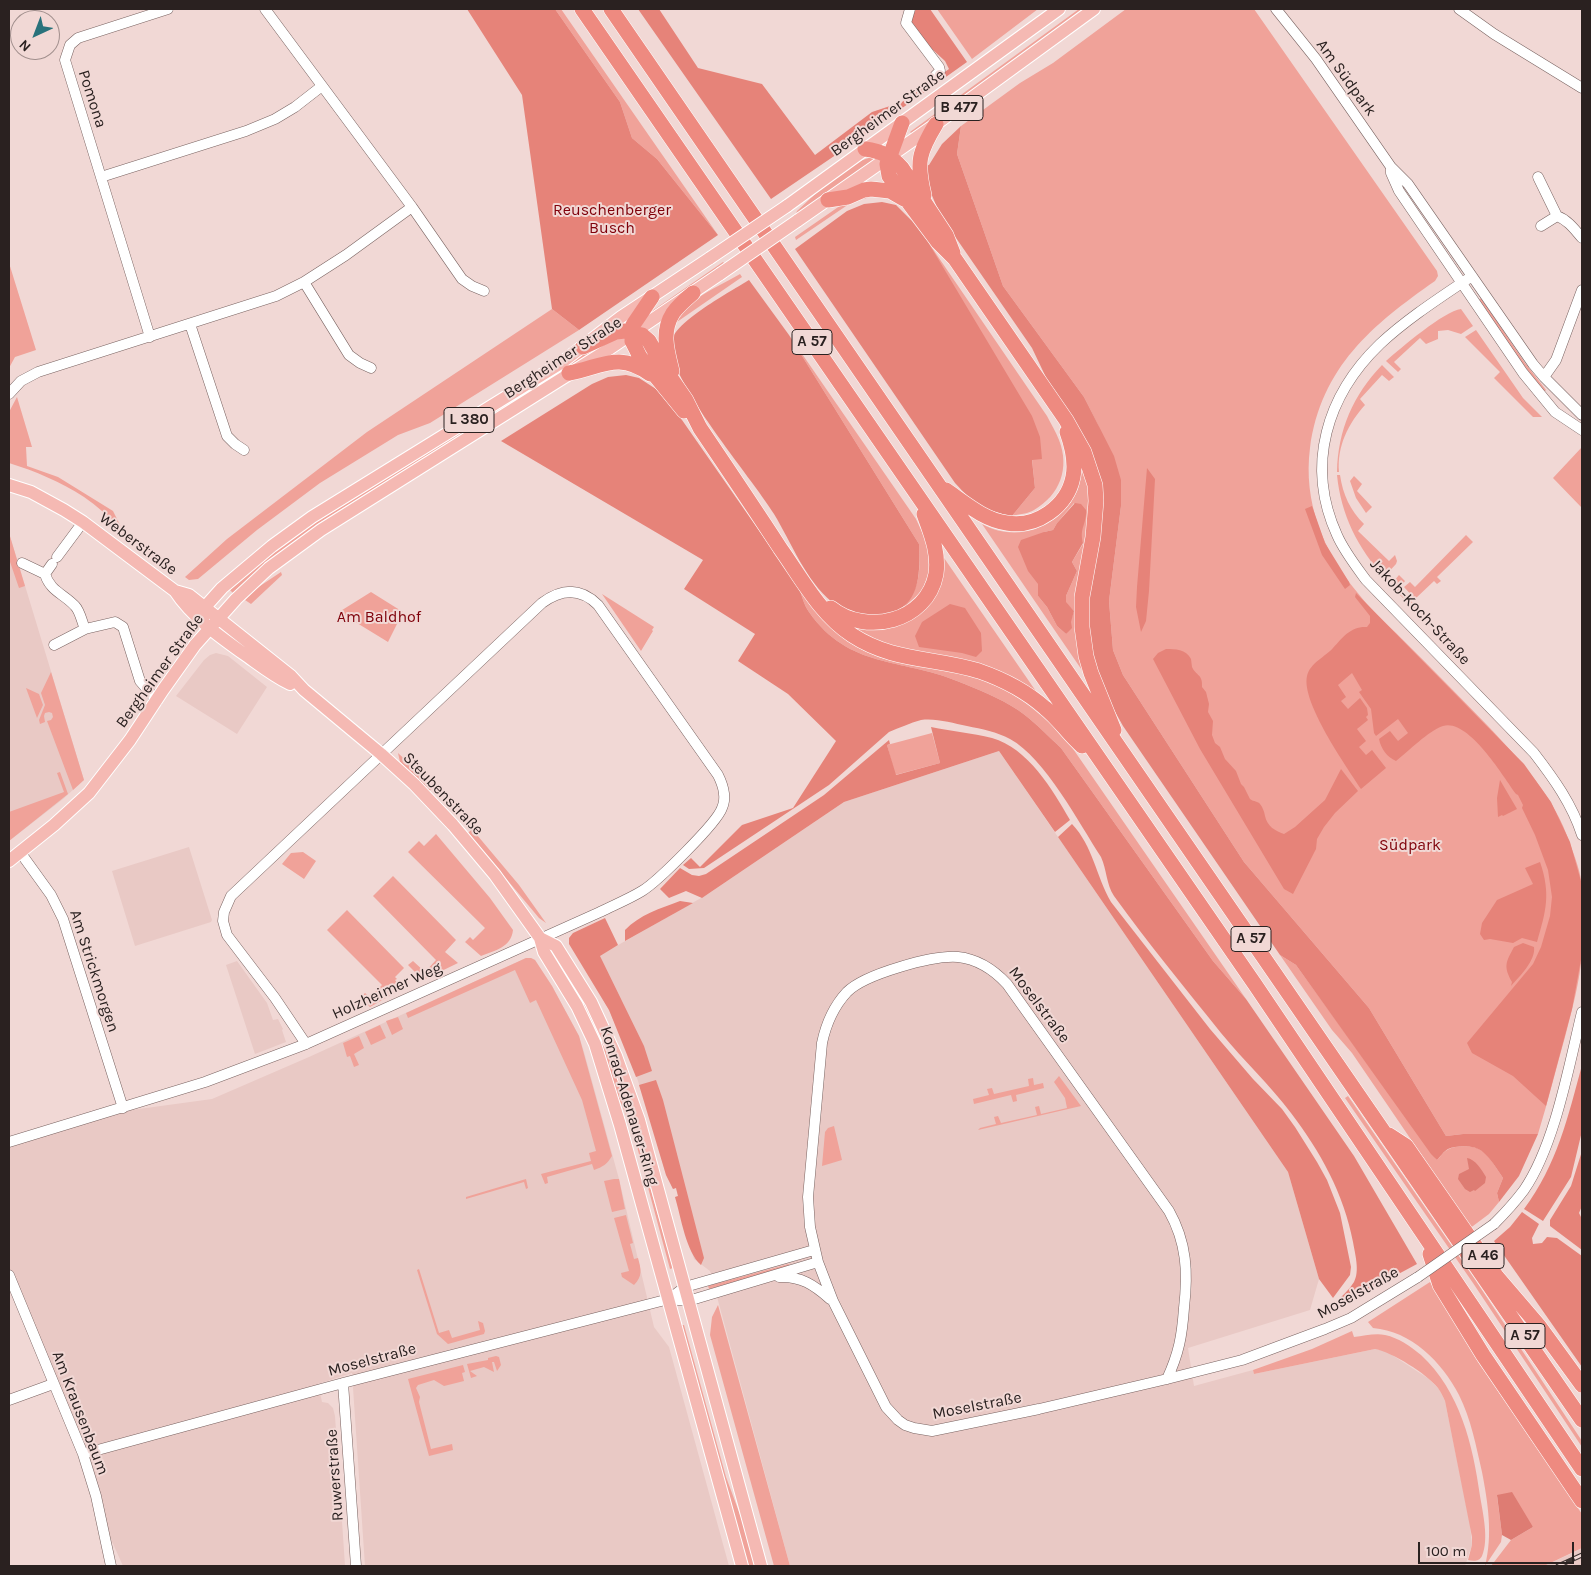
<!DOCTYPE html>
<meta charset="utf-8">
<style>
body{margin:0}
#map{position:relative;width:1591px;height:1575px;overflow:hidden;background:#f1d8d5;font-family:Karla,sans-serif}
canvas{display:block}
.frame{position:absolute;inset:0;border:10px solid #2a2120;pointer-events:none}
.north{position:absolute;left:10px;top:10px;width:50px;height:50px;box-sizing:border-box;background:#f1d8d5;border:1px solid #a18f8d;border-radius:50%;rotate:223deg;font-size:14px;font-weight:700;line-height:20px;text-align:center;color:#2a2120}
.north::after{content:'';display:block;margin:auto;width:18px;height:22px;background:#29727b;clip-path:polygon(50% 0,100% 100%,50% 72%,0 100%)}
.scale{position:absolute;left:1418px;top:1542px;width:156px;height:22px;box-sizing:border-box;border:2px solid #2a2120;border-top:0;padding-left:6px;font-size:15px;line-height:18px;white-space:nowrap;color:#2a2120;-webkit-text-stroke:4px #f1d8d5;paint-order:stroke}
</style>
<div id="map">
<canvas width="1591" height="1575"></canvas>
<div class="frame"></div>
<div class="north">N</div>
<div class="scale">100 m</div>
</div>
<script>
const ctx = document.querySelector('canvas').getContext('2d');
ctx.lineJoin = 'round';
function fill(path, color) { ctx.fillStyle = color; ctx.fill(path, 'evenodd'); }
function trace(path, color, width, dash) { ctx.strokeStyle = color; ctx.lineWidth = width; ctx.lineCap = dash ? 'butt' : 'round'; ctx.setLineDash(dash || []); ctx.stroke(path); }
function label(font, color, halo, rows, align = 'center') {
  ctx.font = font + ' Karla,sans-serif'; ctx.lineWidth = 4; ctx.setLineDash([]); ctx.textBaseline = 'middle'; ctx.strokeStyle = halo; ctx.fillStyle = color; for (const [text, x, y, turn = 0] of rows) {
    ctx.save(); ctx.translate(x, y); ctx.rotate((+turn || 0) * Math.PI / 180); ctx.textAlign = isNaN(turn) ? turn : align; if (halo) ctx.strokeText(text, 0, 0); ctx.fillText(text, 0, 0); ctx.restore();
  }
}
const built = new Path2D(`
 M9,533L84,780L63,799L9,841Z
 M216,653L228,656L267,687L237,734L176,696L204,660L210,655Z
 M999,751L1288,1172L1319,1279L1310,1310L1188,1348L1194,1386L1253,1370L1254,1374L1375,1349L1386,1351L1429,1379L1439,1389L1445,1401L1470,1524L1472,1545L1465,1566H790L710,1271L694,1259L675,1197L678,1196L676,1188L673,1189L666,1175L649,1114L631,1060L609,1010L583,965L708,894L844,802Z
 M189,847L212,920L211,922L135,946L112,871Z
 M526,958H531L535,960L552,986L579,1036L584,1052L619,1179L654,1327L669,1347L729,1566H365L352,1373L318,1384L322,1402L328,1403L333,1408L335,1416L345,1566H123L106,1528L57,1383L9,1267V1145L124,1111L212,1099L309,1057Z
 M237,961L267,1003L273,1020L278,1019L283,1029L282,1030L286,1042L255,1054L226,965Z
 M1582,1548V1566H1544L1577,1551Z`);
const green = new Path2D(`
 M555,9H561L718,235L657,159L632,138L620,102Z
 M937,9H1038L972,59Z
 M1079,9H1084L912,134L910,132Z
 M1126,9H1254L1437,271L1438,276L1435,281C1372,325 1321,367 1310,448C1303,502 1323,551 1357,592C1370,609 1387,624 1402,639C1431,668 1459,696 1487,725C1520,760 1555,797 1570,844C1575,857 1581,873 1582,887C1583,908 1583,932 1582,953C1580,981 1572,1010 1565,1037C1556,1069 1548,1101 1538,1134H1463L1446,1136L1369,1008L1244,862L1123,675L1113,650L1109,601L1121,506L1098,425L1084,397L1003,286L957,154L961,126L1020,83L1053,63Z
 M872,157L874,158L873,162L796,214L797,211C817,193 846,163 872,157Z
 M874,196L852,202L796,240L795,237L844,203L855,198Z
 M928,242L1047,416C1051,424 1056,432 1059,440C1070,468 1060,495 1034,510C1028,514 1019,514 1012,516L1035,488L1032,459H1042Z
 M723,262L725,264L643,320L642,318Z
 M9,263L36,350L15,357L9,368Z
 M740,274L742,277L674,324C687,298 717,288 740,274Z
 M1481,298L1525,363L1546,390L1544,392L1513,351L1479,300Z
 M552,309L579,330L430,423L398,435L320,483L257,530L198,579L189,580L185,577L227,539L367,432Z
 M1461,309L1473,326L1461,334L1448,330L1438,331V339L1426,344L1420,338L1394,362L1401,369L1398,372L1386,361C1401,348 1444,311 1461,309Z
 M1476,330L1523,398L1542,417H1533L1494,378L1500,372L1465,337Z
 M789,335L916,519L928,545L929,572L922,591L902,609C921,586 920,573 919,544Z
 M614,340L319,523L266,563L233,593L230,590L263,560L322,517L597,346Z
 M1382,365L1394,377L1389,381L1382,375L1360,399L1365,405C1348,424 1337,446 1339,472H1337C1338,430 1353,395 1382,365Z
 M17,397L32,447H26L27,466L58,477L113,511L121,527C109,517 97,506 84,497C61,482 35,471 9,463V412Z
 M1582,447V508L1553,478Z
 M1082,458L1091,493L1088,679L982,524C1018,544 1062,527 1078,489C1081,479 1082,468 1082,458ZM1074,503L1082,526L1080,534L1083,544L1072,562L1077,571L1066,596V603L1074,611L1066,634L1057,626L1047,607L1038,596V584L1044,532L1053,530L1057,523Z
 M1337,475H1340C1343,495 1350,510 1364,524L1358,531L1389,561L1395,555L1397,561L1396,564L1384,577C1358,548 1341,515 1337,475Z
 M1354,476L1362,484L1357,491L1372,507L1366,513L1356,498L1350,481Z
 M9,533L25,586L19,588L9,559Z
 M1466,535L1473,542L1437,577L1441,581L1437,584L1434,581L1415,599L1404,587L1410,582L1415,587Z
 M942,555L1042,700L910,655L860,635L853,626C873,631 889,629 909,621Z
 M281,572L282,575L251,604L245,600L257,588Z
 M1399,575L1405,581L1399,589L1419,609L1416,611L1392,587L1394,581Z
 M799,588C827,630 855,655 906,664C927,668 949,670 970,676C1011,688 1040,711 1069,743L1246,999L1213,961L1061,748C1047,735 1034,721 1018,710C1000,698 977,689 957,681C901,658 849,669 809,612C804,605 802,596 799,588Z
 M371,592L403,612L388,642L339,612Z
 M602,594L654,627L652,630L653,631L641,651Z
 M51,672L84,780L73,790L47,721L51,720L53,717L52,713L49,712L45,713L44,716L45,722L40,724L39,720L45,705L41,693Z
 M26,688L39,694L43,705L37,718Z
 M932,733L940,763L895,775L887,745Z
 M398,753L434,787L429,791L400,762Z
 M60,772L68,794L9,841V812L64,792L57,773Z
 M472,829L519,885L546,923L539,918L468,833Z
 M436,834L490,898L513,930C511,948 495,950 481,956L465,942L470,937L473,940L485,928L408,852L419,841L424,846Z
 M303,852L316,861L304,879L282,864L291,853Z
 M393,876L456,940L445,952L458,963L423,980L408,965L413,961L425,972L436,960L373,896Z
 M347,910L404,968L395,977L397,979L395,980L402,989L370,1007L360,998L365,993L370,997L382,985L327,930Z
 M1280,955L1296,965L1437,1160C1441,1156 1444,1151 1449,1149C1457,1145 1477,1145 1484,1152C1491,1159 1497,1169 1503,1178L1497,1193L1499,1202L1489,1214L1469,1229L1433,1178L1427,1163L1352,1053L1332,1030Z
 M526,958H531L535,960L552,986L579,1036L612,1156C607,1164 603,1167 594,1170L592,1164L547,1177L548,1183L545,1184L541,1174L591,1161L589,1153L596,1151L582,1100L536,1000L530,1003L515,970L408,1018L406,1013Z
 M559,960L595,1022L623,1092L673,1268L670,1269L633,1132L617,1094L604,1054L592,1023L575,991L556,962Z
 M398,1017L403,1029L392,1035L386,1021Z
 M380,1025L386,1038L371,1045L365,1032Z
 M359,1036L364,1048L354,1054L359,1065L354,1067L350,1056L347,1057L343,1043Z
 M1059,1076L1081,1106L978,1130L980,1128L996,1124L994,1117L998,1116L1001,1123L1037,1115L1035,1107L1039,1106L1041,1114L1067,1108L1065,1098L1054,1082Z
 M1033,1078L1034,1085L1043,1083L1044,1088L1016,1095L1017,1101L1013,1102L1011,1095L974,1104L973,1099L989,1095L987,1089L992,1088L994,1094L1029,1086L1028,1079Z
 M1348,1096L1476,1281L1582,1441V1447L1473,1283L1345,1098Z
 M834,1126L842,1160L822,1166L825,1132L828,1128Z
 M526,1179L528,1188L526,1189L524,1182L466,1199V1197Z
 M614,1179H619L625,1209L612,1212L604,1181Z
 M626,1215L633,1243L630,1244L634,1259L638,1258C641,1269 643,1276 634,1285L622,1277L621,1273L629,1271L614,1218Z
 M789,1264L790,1266L709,1289L708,1286Z
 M419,1269L439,1333L449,1330L452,1338L480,1330L478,1321L483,1323L485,1331L484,1334L448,1344L437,1334L417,1270Z
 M1430,1282L1478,1362L1582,1514V1548L1544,1566H1491L1511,1540L1533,1527L1497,1496L1502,1535L1501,1542L1485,1566C1493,1535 1488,1503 1482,1472C1476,1446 1471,1419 1459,1395C1442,1362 1411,1331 1373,1328L1368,1322Z
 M718,1305L790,1566H774L710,1335L712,1317Z
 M682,1325H684L726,1477L742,1520L755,1566H748L747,1563Z
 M1352,1331L1354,1337C1364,1336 1375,1333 1385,1335C1399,1338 1410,1346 1421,1355C1460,1391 1473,1445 1480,1496C1483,1514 1489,1539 1482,1556C1479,1562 1473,1561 1468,1560L1472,1545V1537L1445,1401C1443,1397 1441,1392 1438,1388C1427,1374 1392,1352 1375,1349L1254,1374L1253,1370L1312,1349Z
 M496,1356L499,1357L501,1365L497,1371L494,1362H492L494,1372L484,1367L470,1371L477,1376L471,1378L467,1364L488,1360V1358Z
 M463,1365L465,1372L462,1373L464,1381L444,1386L434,1380L418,1385L416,1388L420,1397L419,1402L431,1449L452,1444L453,1450L429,1456L408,1379Z`);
const forest = new Path2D(`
 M467,9H555L620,102L632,138L657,159L718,235L579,330L552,309L522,95Z
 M638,9H659L698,68L762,84L815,155L872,112L902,102L949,69L945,61L921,39L910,22L916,9H930L967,62L846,148L771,199Z
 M961,126L957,154L1003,286L1084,397L1114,456L1121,480V506L1109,601L1113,650L1123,675L1244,862L1369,1008L1446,1136L1463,1134H1538L1519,1176L1499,1202L1497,1193L1503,1178C1497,1169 1491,1159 1483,1152C1476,1145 1457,1145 1448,1149C1444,1151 1440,1157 1437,1160L1431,1154L1296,965L1280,955L1123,726L1109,701L1098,674L1091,648L1088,622V599L1102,495L1032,348L945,222L936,205L928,186L924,166L929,165L942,144Z
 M882,202L896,205L912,221L928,242L1032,416L1040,437L1042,459L1032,460L1035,488L1012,516C985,511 973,503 955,483L795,249L847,211L864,204Z
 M749,280L789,335L919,544C920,569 921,603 893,612C872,620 850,616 832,602C806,581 791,542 774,514C751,476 669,383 671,343C673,322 732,291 749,280Z
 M626,375L639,378L656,389L682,420L799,588C802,596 804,605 809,612C849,669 901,658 957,681C977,689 1000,698 1018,710C1034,721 1047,735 1061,748L1213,961L1246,999L1354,1156L1417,1264L1339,1306L1336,1302C1342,1296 1349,1290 1354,1282C1360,1271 1355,1254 1353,1242C1344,1194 1320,1151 1291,1113C1270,1085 1244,1061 1221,1033C1185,988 1148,943 1114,896C1106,884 1107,870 1101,857C1079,823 1045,758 1010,739C997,732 982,729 967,726C952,723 936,718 921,720C910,723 899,728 889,732L829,785L704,868L689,869L683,865L691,858L700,867L742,825L793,808L836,741L788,694L738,661L755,634L684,589L703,560L501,441L592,384L608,377Z
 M1147,468L1155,479L1149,591L1146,621L1141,632L1136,607L1137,587Z
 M1075,503L1081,504L1086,510C1087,524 1079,528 1083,543L1072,562L1077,571L1066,596V602L1074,611L1071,622L1072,628L1066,634L1057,626L1047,607L1038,596V584L1028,571L1018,547L1021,540L1044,532L1053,530L1057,523Z
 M1312,506L1325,543L1349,582L1350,585L1345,589L1322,555L1305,509Z
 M1356,593L1524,764L1551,802L1570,842L1582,885V954L1572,1009L1546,1106L1513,1076L1472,1053L1467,1043L1533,964L1541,947L1550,916L1552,897L1548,870L1535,835L1522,808L1523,805L1518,795L1516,794C1503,776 1468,718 1443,726C1428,731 1409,751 1396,761C1387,757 1381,749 1379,739L1390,731L1398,741L1408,733L1398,719L1376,736L1374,733L1371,709L1359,692L1362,690L1352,673L1338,685L1346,697L1341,701L1348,709L1360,698L1367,708L1368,715L1366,717L1368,720L1357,729L1366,741L1359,747L1366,755L1372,750L1386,768L1361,789C1346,766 1301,702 1307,676C1310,663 1325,657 1333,648C1343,637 1351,626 1367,627L1370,623V616L1355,597Z
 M950,604L965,608L981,633L982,651L976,657L962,653L919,647L915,636L922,622Z
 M1166,649C1175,649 1186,649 1191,659C1191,659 1192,666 1192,667C1196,676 1203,674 1202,687L1206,692L1209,704L1208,712L1213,721L1212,735L1215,743L1220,747L1225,759L1236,771L1241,784L1244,787L1250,799C1254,802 1258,801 1260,804C1263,808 1264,811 1265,816C1267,826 1275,831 1284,834L1295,827L1325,800L1341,769L1358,791L1335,813L1324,827L1317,839L1316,849L1293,894L1284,889L1200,749L1153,659L1158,653Z
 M931,727C951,731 972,733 992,738C1028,748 1053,790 1070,820L1055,832L999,751L844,802L702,898L686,891L669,898L660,889L680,868L692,875L699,876L706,874L824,795L889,740L890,744L887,745L896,775L940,763Z
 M1500,780L1517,809L1503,816L1502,815L1498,817L1497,798Z
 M1072,824C1093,846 1096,876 1111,902L1210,1029L1253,1079L1282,1109L1295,1127L1317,1162L1327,1180L1340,1213L1351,1267L1350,1275L1333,1298L1319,1279L1288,1172L1058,837Z
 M1540,862C1551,894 1546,911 1537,942L1522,938L1513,943L1490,939L1484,940L1480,934L1482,923L1497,900L1533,884L1525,868Z
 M680,901L693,903L625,941V930C639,915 661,908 680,901Z
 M605,918L618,945L600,956L644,1046L652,1071L636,1077L609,1010L569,944V938L573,933Z
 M1523,943L1534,947C1536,960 1520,976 1511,986L1512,982C1503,966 1506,962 1514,947Z
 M1582,1065V1131L1571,1177L1543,1221L1524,1209C1557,1165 1568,1117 1582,1065Z
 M656,1080L663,1100L704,1258L701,1265C686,1252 681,1217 675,1197L678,1196L676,1188L673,1189L666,1175L639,1085Z
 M1582,1151V1206L1579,1213L1582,1219V1250L1550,1226V1220L1571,1186Z
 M1522,1212L1539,1224L1532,1238L1533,1244L1542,1243L1547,1237L1557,1238L1582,1256V1367L1494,1241L1510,1227Z`);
const water = new Path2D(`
 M1467,1158C1475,1159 1482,1170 1486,1177L1485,1183L1475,1191L1474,1190L1470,1192L1465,1189L1458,1179L1459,1174L1469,1169Z
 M1512,1492L1533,1527L1511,1540L1502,1535L1497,1495Z`);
const minor = new Path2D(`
 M910,9L906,23L939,67L940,71L935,76
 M1276,9L1316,59L1391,167L1408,184L1533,364L1544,377L1582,415
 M1459,9L1494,34L1582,88
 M1391,168V173L1399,191L1523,373L1555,412L1582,430
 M101,177L246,131L275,119L295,107L322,86
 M1538,177L1557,216C1568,220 1575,230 1582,238
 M412,207L462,279L472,286L484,291
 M1541,226L1557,216
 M1472,276C1441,297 1408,318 1380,344C1327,395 1305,465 1337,535C1344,551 1355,565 1366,580L1534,753C1554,779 1572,804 1582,835
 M304,282L349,355L360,363L371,368
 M190,324L227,436L235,444L244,450
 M150,337L65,60L70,45L78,38L168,9
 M1544,377L1556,360L1582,290
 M9,394L21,381L38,372L276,296L304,282L346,255L412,207L265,9
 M57,557L83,522
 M22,563L45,574
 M52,564L45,574C50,591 64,594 75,606C80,611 82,622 85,629L54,645
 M85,629L115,622L123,627L140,681L157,701
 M20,852L51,895L63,919L123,1108
 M9,1142L205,1082L306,1044L600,912C614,905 629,899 642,891C657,882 717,823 722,808C727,797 723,785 718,775L598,605C580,587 561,589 542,603L231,896L224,912L223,921L227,935L275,998L306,1044
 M1494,1224C1505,1213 1515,1202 1524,1190C1555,1145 1569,1065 1582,1012
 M9,1275L83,1454L96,1496L111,1566
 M779,1277C801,1276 814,1285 830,1299
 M669,1299L685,1287L814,1250
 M1167,1379C1179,1353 1182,1336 1184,1308C1188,1273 1187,1243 1169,1211L1007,984C994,970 977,959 958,957C933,955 865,974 847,992C834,1006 826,1024 822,1043L808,1197L810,1227L818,1262L833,1301L886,1407L898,1420L905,1425L914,1428L932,1431L1039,1409L1167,1379L1242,1360L1325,1329L1351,1318L1418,1277
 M343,1383L356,1566
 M9,1400L53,1384
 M83,1454L343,1383L669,1299L688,1301L818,1262`);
const major = new Path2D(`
 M787,206L1059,9
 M797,221L936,124L1094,9
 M9,485L31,492L64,510L83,522L175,591C194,620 226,641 254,661C265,669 278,678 290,684
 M175,591L189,595L291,676L304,690L381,754L414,784L453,825L495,875L540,938L544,952L577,1006L595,1044L620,1125L742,1566
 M203,621V613L205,607L222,588L272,546L312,517L561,363L621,317L710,258
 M9,861L54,825L89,793L130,740L163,690L195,645L236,599L269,568L321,530L609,349L720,274
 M540,938L556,946L591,1002L616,1056L639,1120L761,1566`);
const highway = new Path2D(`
 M582,9L1254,983L1582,1469
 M611,9L1582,1420
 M902,123L887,164L889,176L938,242L955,259L1066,420L1084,452L1095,485L1096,501L1093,537L1082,597V627L1086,656L1091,673L1114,730
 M865,149C881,151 891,156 902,168L946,235L953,253
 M924,195C916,162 919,152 936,124
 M828,200L848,197L864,190L871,189L890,191L904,199
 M652,297L633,325L632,341L640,357L684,411
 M583,347L616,332L625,331L642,335L649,341L664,368L686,400L700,428C727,468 754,508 780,548C802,579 820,614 852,635C893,662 934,657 979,671C1002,679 1026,691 1045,708C1059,719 1068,734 1082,746
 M672,371C667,351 661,332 673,313C678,306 686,299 693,293
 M569,373C602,367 618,351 650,374
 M946,490C965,503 984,520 1007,523C1036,528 1067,507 1073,477C1076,462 1072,446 1067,432
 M831,608C866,636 927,622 936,574C939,552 931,534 924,514
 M1389,1135L1406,1146L1497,1277L1539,1326L1582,1385
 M1430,1254L1440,1285L1483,1355L1582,1501`);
const rail = new Path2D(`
 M1558,1566L1582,1555`);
const minorBridge = new Path2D(`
 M1418,1277L1494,1224`);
const majorBridge = new Path2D(`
 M710,258L787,206
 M720,274L797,221`);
const shields = [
 [959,108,48],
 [812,342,40],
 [469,420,50],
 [1251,939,40],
 [1483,1256,42],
 [1525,1336,40]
];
const shieldNames = [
 ["B 477",959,108],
 ["A 57",812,342],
 ["L 380",469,420],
 ["A 57",1251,939],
 ["A 46",1483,1256],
 ["A 57",1525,1336]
];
const streetNames = [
 ["Am Südpark",1346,78,54],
 ["Pomona",92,99,72],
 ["Bergheimer Straße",888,113,-36],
 ["Bergheimer Straße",563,358,-33],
 ["Weberstraße",138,544,37],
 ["Jakob-Koch-Straße",1420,612,47],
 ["Bergheimer Straße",160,671,-54],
 ["Steubenstraße",443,794,46],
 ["Am Strickmorgen",94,971,72],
 ["Holzheimer Weg",387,991,-24],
 ["Moselstraße",1039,1005,53],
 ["Konrad-Adenauer-Ring",629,1106,73],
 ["Moselstraße",1358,1293,-29],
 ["Moselstraße",372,1360,-15],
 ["Moselstraße",977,1406,-11],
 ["Am Krausenbaum",80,1413,69],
 ["Ruwerstraße",335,1475,-94]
];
const parkNames = [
 ["Reuschenberger",612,210],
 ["Busch",612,228],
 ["Am Baldhof",379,617],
 ["Südpark",1410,845]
];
fill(built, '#e9c9c5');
fill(green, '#f0a299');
fill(forest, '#e68379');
fill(water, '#de7c73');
trace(minor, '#796361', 11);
trace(major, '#fff', 14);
trace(highway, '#fff', 16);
trace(minor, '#fff', 10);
trace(major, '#f5b9b3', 12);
trace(highway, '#ee8a80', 15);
trace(rail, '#3f3533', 5);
trace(rail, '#f1d8d5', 3, [9]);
trace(minorBridge, '#796361', 11, []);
trace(majorBridge, '#fff', 14, []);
trace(minorBridge, '#fff', 10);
trace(majorBridge, '#f5b9b3', 12);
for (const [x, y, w] of shields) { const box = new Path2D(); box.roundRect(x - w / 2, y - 12.5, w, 25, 4); ctx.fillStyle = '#f1d8d5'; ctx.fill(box); trace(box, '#2a2120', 1); }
label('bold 15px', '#2a2120', null, shieldNames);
label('16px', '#2a2120', '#f1d8d5', streetNames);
label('16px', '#7f000a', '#f1d8d5', parkNames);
</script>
